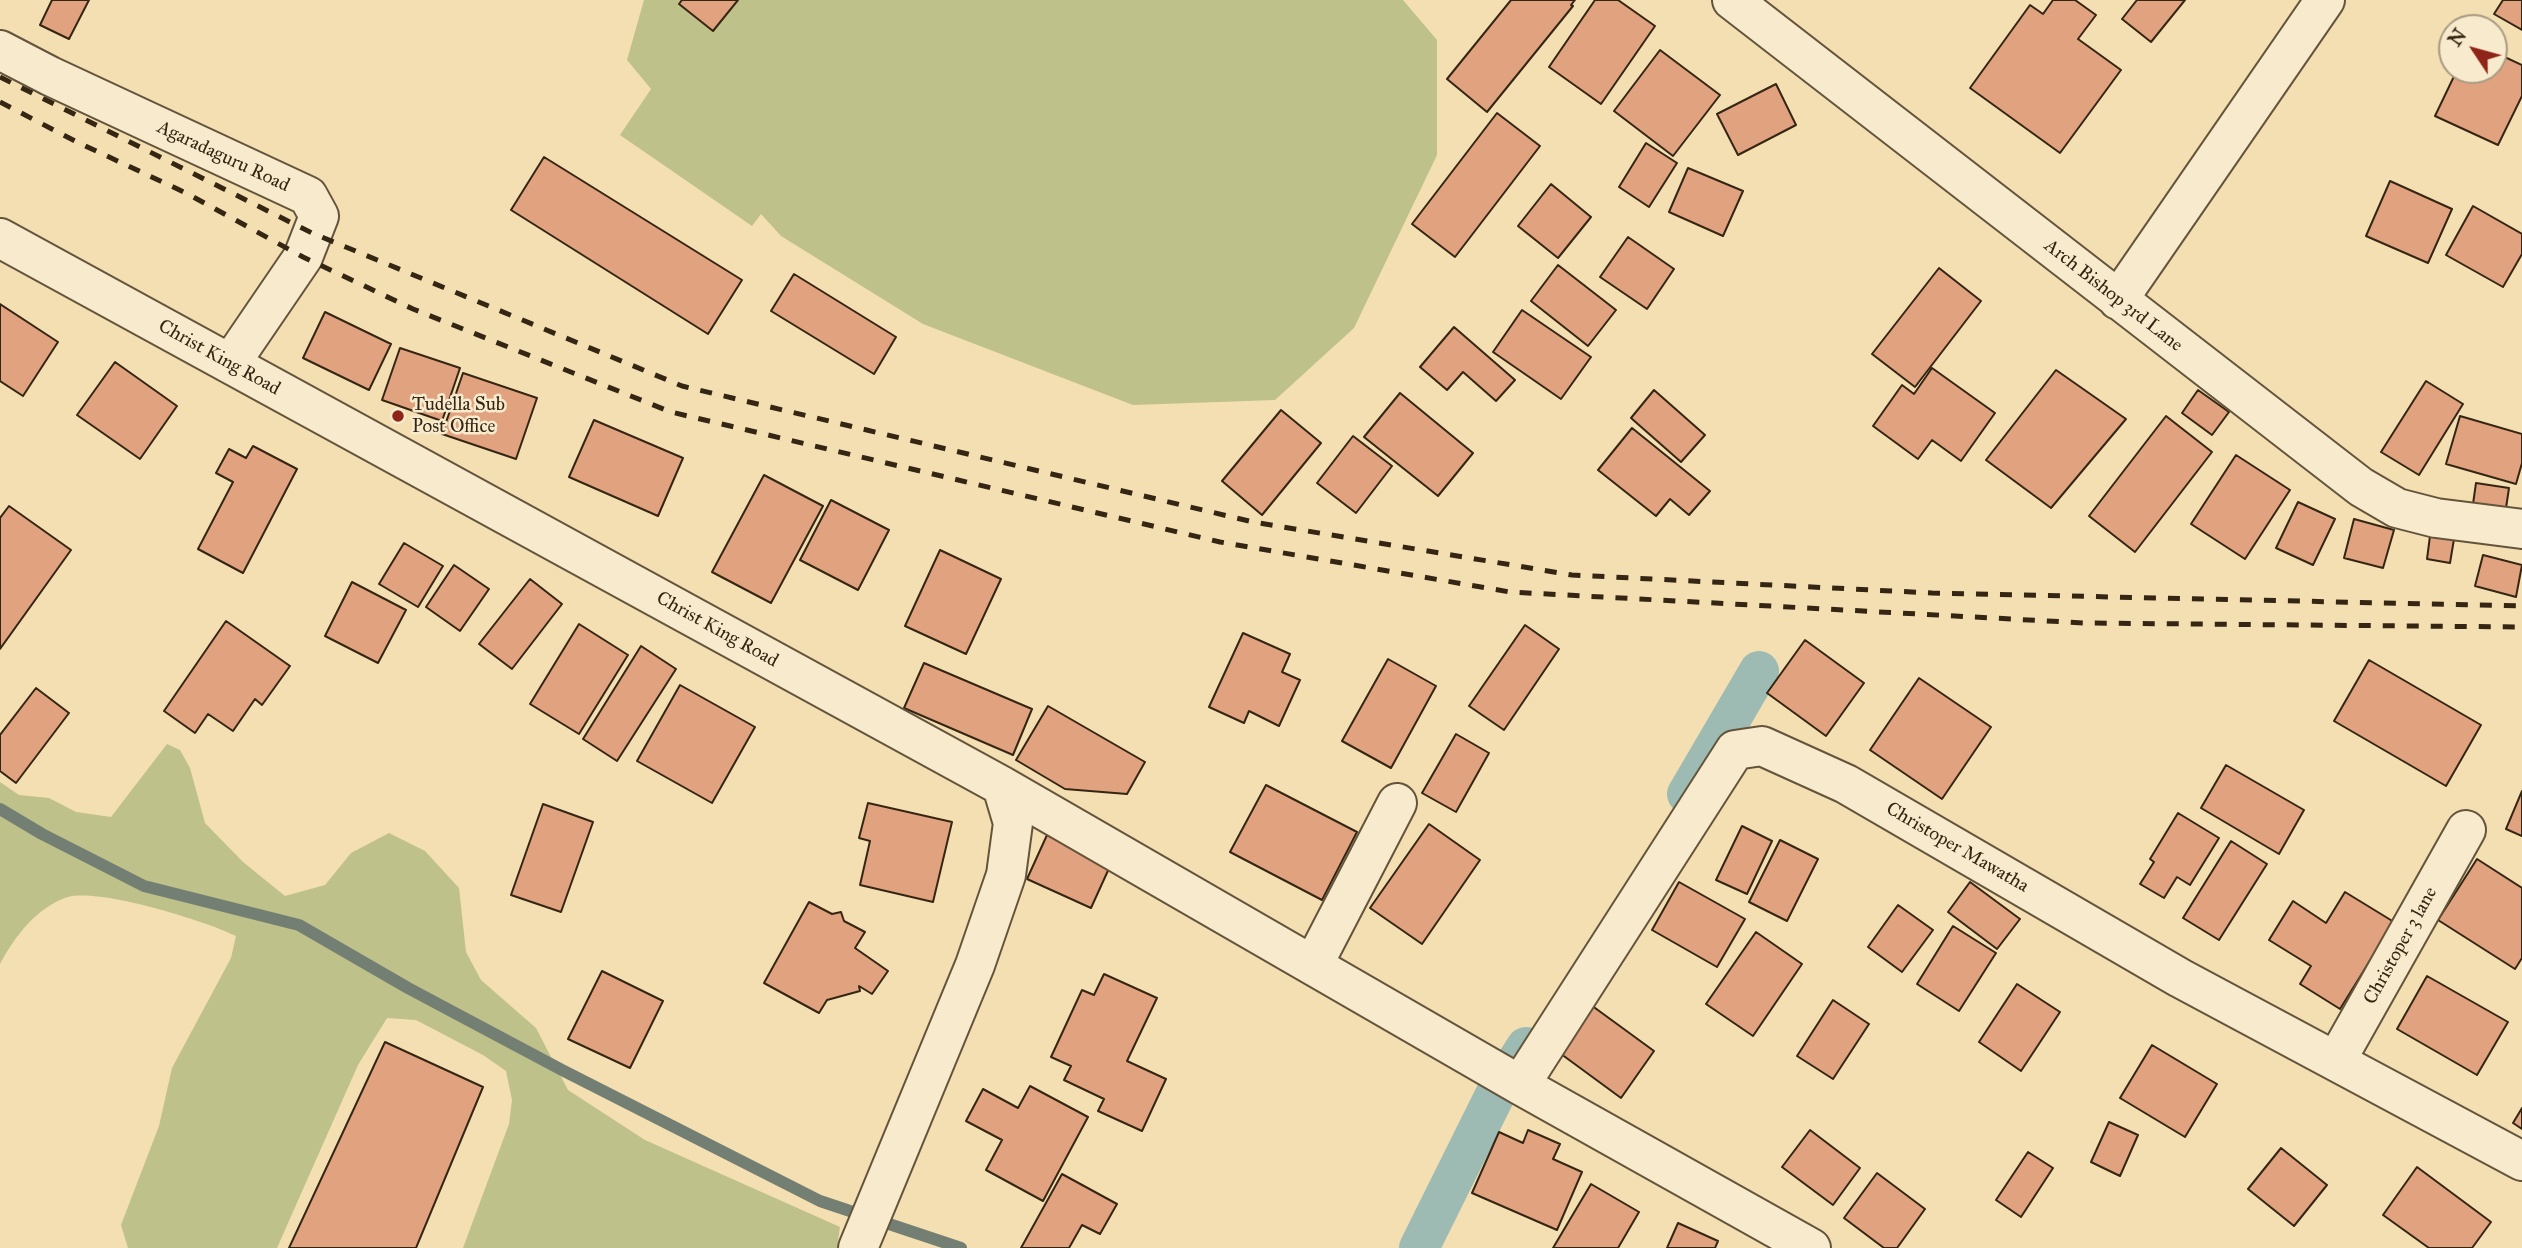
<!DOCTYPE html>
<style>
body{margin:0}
#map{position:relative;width:2522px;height:1248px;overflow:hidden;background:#f3dfb2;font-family:"IM FELL Great Primer",serif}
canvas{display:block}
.north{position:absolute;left:2438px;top:14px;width:70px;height:70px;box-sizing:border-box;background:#f7eacd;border:2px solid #a99c83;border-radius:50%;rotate:306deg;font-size:19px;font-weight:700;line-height:28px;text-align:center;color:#352614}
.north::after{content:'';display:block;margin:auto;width:24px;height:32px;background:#8f2418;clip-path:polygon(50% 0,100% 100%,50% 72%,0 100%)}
</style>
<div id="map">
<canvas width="2522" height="1248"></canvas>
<div class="north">N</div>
</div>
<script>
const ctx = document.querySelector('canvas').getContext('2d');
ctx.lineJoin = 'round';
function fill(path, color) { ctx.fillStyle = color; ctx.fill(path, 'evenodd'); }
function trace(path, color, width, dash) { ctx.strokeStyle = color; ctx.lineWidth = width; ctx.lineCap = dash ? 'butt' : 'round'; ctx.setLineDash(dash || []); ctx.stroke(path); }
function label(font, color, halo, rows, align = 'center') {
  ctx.font = font + ' "IM FELL Great Primer",serif'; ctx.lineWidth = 5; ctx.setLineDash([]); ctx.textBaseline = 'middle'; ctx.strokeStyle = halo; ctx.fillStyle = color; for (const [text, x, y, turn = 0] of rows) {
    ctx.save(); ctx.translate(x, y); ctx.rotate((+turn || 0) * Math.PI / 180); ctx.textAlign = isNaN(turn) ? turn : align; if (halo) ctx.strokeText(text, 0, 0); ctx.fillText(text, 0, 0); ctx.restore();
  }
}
const green = new Path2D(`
 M644,0H1403L1437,40V155L1354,328L1275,400L1133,405L923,324L781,236L761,214L752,226L620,135L651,89L627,60Z
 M167,744L180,750L190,768L205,823L243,862L285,896L325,885L351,853L389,833L425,851L459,888L466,952L481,980L536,1028L568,1090L645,1140L840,1227L837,1248H463L509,1124L512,1100L506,1071L483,1055L416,1020L387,1018L358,1065L277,1248H128L121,1225L159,1126L172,1068L231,958L236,936C206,921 100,888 68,897C37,907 15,936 0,964V782L19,795L49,798L76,812L111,817Z`);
const stream = new Path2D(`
 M0,809L42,834L144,886L299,925L408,988L562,1070L820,1201L961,1248`);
const canal = new Path2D(`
 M1687,794L1759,671
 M1419,1248L1495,1095L1526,1047`);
const building = new Path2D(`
 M52,0H89L69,39L40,25Z
 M682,0H738L713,31L679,4Z
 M1511,0H1575L1571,5L1573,6L1487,112L1447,79Z
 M1595,0H1618L1655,26L1601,104L1549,67Z
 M2053,0H2075L2096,15L2078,39L2121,70L2060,153L1970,88L2030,5L2043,14Z
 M2137,0H2185L2151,42L2122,19Z
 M2503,0H2522V30L2494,14Z
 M1660,50L1720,95L1673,156L1614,111Z
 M2494,52L2522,65V96L2498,145L2435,116L2457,70H2494Z
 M1776,84L1796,125L1738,155L1717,114Z
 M1497,113L1540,146L1455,257L1412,224Z
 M1646,143L1677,163L1649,207L1619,187Z
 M544,157L742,280L708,334L511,210Z
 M1688,168L1743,191L1723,236L1669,212Z
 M2390,181L2452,209L2428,263L2366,236Z
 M1551,184L1591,217L1558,258L1518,226Z
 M2473,206L2522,234V254L2503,287L2446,255Z
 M1628,237L1674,269L1647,309L1600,277Z
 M1558,265L1616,310L1588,346L1531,301Z
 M1939,268L1981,301L1915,387L1872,354Z
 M794,274L896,337L874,374L771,311Z
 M0,304L58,342L23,396L0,381Z
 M1522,310L1591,357L1561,399L1493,352Z
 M325,312L391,344L369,390L303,358Z
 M1454,327L1515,380L1496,401L1463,372L1447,390L1420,367Z
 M400,348L460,368L442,421L382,400Z
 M115,362L177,406L140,459L77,415Z
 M1932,368L1995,413L1961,461L1932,440L1918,459L1873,426L1902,385L1914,394Z
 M2056,370L2126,419L2051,508L1986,460Z
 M463,373L537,398L516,459L442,434Z
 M2426,381L2463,404L2419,475L2381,452Z
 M1654,390L1705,435L1681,462L1631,418Z
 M2198,390L2229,412L2212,435L2182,413Z
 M1400,393L1473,453L1438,496L1364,437Z
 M1281,410L1321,443L1262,515L1222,481Z
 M2166,416L2212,452L2135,552L2089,516Z
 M2460,416L2522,434V463L2516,484L2446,464Z
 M594,420L683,458L658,516L569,477Z
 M1632,428L1710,491L1689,515L1670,499L1656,516L1598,470Z
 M1353,436L1392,466L1356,513L1317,483Z
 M253,446L297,469L243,573L198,549L233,482L216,473L229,449L246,458Z
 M2236,455L2290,490L2245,559L2191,524Z
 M764,475L823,506L771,603L712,572Z
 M2476,483L2509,488L2506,508L2473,504Z
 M831,500L889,530L858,590L800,560Z
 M2298,502L2335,519L2313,565L2276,548Z
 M9,506L71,550L0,649V518Z
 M2354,519L2394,530L2383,568L2344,558Z
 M2430,536L2454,539L2450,563L2427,559Z
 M404,543L443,566L418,607L379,584Z
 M940,550L1001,579L966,654L905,626Z
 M2483,555L2522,565L2516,597L2475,586Z
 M454,565L489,589L460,631L426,607Z
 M530,579L562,604L512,669L479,644Z
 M352,582L406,610L378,663L325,636Z
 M226,621L290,666L262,705L255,699L233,731L208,714L195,733L164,711Z
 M579,624L628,655L579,734L530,704Z
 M1525,625L1559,649L1504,730L1469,706Z
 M1243,633L1290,654L1282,672L1300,680L1279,726L1249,711L1244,723L1209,707Z
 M1805,640L1864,683L1826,736L1767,693Z
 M641,646L676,669L617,761L583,739Z
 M1388,659L1436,686L1391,768L1342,741Z
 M2369,660L2481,725L2446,786L2334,721Z
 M924,663L1032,709L1013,755L904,708Z
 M1919,678L1991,727L1942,799L1870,750Z
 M680,685L755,727L712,803L637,761Z
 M36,688L69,713L16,783L0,771V735Z
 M1048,706L1145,762L1127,794L1065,789L1016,760Z
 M1456,734L1489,753L1456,812L1422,793Z
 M2226,765L2304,810L2279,854L2201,808Z
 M1266,785L1357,832L1322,900L1230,852Z
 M2522,791V836L2506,829Z
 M868,803L952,822L933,902L860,885L870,841L859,838Z
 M543,804L593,822L561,912L511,895Z
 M2178,813L2219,838L2190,885L2177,877L2164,898L2140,884L2154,862L2150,859Z
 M1429,824L1480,860L1422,944L1370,908Z
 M1742,826L1772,841L1747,894L1716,880Z
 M1047,835L1111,864L1091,908L1027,879Z
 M1780,840L1818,859L1787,921L1749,902Z
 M2231,841L2267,864L2219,940L2183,918Z
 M2477,859L2522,888V958L2515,969L2438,920Z
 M1679,882L1745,919L1717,967L1652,930Z
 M1970,882L2020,919L1997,949L1948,912Z
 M2345,892L2394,922L2340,1009L2300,984L2311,966L2269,940L2293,901L2326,923Z
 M809,902L832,914L841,912L844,921L865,932L855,948L888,971L872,994L859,986L860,991L827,1000L819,1013L764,983Z
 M1898,905L1933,930L1902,972L1868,947Z
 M1953,926L1996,953L1959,1011L1917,984Z
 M1756,932L1802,964L1753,1036L1706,1004Z
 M602,971L663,1001L630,1068L568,1039Z
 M1104,974L1157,998L1127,1061L1166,1079L1142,1131L1098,1111L1104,1099L1064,1080L1071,1066L1051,1057L1082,990L1094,995Z
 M2427,976L2508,1022L2477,1075L2397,1029Z
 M2017,984L2060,1012L2021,1071L1979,1042Z
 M1833,1000L1869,1024L1833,1079L1797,1056Z
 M1591,1005L1654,1051L1621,1098L1557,1051Z
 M385,1042L483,1087L416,1248H289Z
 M2152,1045L2217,1084L2185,1137L2120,1098Z
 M1030,1086L1088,1117L1043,1201L986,1170L1002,1140L966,1121L983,1089L1018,1108Z
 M2522,1108V1129L2513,1123Z
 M2109,1122L2138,1135L2120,1176L2091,1162Z
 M1528,1130L1560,1144L1553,1159L1582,1172L1557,1230L1472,1193L1499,1132L1523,1143Z
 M1810,1130L1860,1168L1833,1205L1782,1167Z
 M2281,1148L2327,1185L2294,1226L2248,1189Z
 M2028,1152L2053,1168L2021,1217L1996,1200Z
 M2417,1167L2491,1222L2472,1248H2429L2383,1215Z
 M1877,1173L1925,1209L1897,1248H1884L1844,1218Z
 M1062,1174L1117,1204L1100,1234L1082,1225L1069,1248H1021Z
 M1591,1184L1639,1212L1618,1248H1553Z
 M1678,1223L1718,1241L1715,1248H1667Z`);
const street = new Path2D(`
 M1732,0L2361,487L2397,508L2436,518L2522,529
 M0,50L50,76L308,196L319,216L303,257L230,364
 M0,238L1002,786L1013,823L1006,875L975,965L858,1248
 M2118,300L2325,0
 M1002,786L1520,1085L1811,1248
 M1313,965L1397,803
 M2336,1061L2466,830
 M1520,1085L1735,750L1762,746L1846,784L2180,978L2522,1161`);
const rail = new Path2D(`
 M0,77L312,233L682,386L1253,522L1572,575L1932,593L2522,606
 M0,102L77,142L186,193L303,257L413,309L671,412L1220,542L1510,592L2085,623L2522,627`);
const markers = [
 [398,416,7,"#8f2418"]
];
const streetNames = [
 ["Agaradaguru Road",223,157,25],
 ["Arch Bishop 3rd Lane",2113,296,38],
 ["Christ King Road",219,358,29],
 ["Christ King Road",717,630,29],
 ["Christoper Mawatha",1957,848,30],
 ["Christoper 3 lane",2401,946,-61]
];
const poiNames = [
 ["Tudella Sub",412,405],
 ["Post Office",412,427]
];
fill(green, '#bec18a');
trace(stream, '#737f73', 12);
trace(canal, '#9dbbb3', 40);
fill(building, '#e1a27f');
trace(building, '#352614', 2);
trace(street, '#64543c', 42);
trace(street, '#f7eacd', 38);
trace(rail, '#352614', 5, [12, 12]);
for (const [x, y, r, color] of markers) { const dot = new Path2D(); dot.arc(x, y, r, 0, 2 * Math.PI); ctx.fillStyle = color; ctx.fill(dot); trace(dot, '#f7eacd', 2.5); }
label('19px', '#352614', '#f7eacd', streetNames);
label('19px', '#352614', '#f7eacd', poiNames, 'left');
</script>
